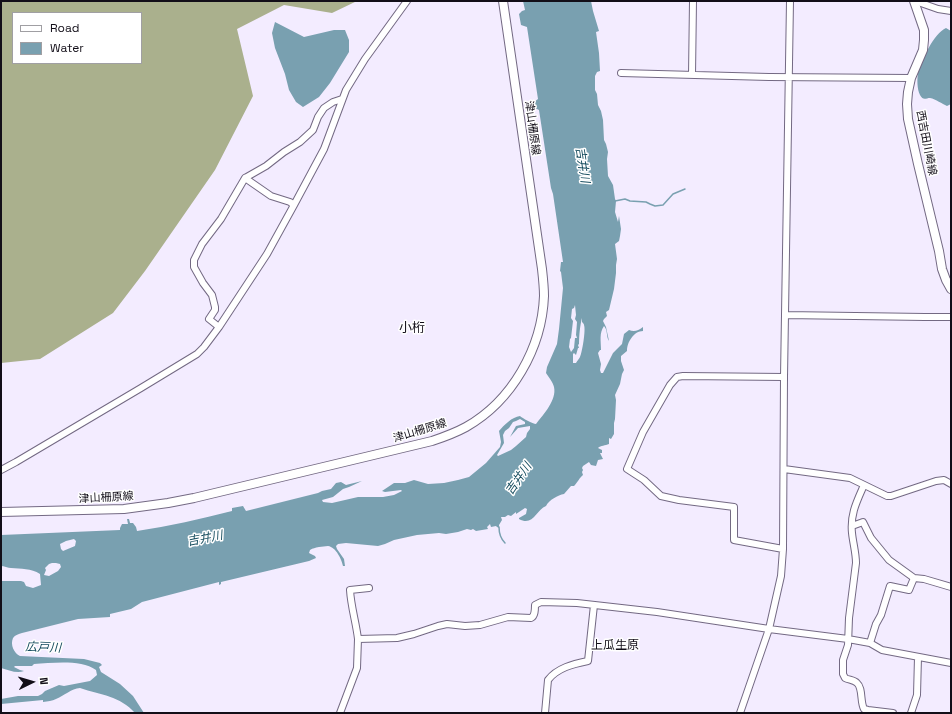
<!DOCTYPE html>
<meta charset="utf-8">
<style>
body{margin:0}
#map{position:relative;width:952px;height:714px;overflow:hidden;background:#f3ecff;font-family:"Space Grotesk",sans-serif}
canvas{display:block}
.frame{position:absolute;inset:0;border:2px solid #120e18;pointer-events:none}
.legend{position:absolute;left:12px;top:12px;width:130px;height:52px;box-sizing:border-box;background:#fff;border:1px solid #a09fa3;margin:0;padding:5px 7px;list-style:none;font-size:12px;color:#120e18}
.legend li{display:flex;align-items:center;gap:8px;height:20px}
.legend b{width:20px;border:1px solid #a09fa3}
.north{position:absolute;left:12px;top:662px;width:40px;height:40px;-webkit-text-stroke:3px #fff;paint-order:stroke;rotate:85deg;font-size:11px;font-weight:700;line-height:16px;text-align:center;color:#120e18}
.north::after{content:'';display:block;margin:auto;width:14px;height:18px;background:#120e18;clip-path:polygon(50% 0,100% 100%,50% 72%,0 100%)}
</style>
<div id="map">
<canvas width="952" height="714"></canvas>
<div class="frame"></div>
<ul class="legend">
<li><b style="height:5px;background:#fff"></b>Road</li>
<li><b style="height:11px;background:#79a0b0"></b>Water</li>
</ul>
<div class="north">N</div>
</div>
<script>
const ctx = document.querySelector('canvas').getContext('2d');
ctx.lineJoin = 'round';
function fill(path, color) { ctx.fillStyle = color; ctx.fill(path, 'evenodd'); }
function trace(path, color, width, dash) { ctx.strokeStyle = color; ctx.lineWidth = width; ctx.lineCap = dash ? 'butt' : 'round'; ctx.setLineDash(dash || []); ctx.stroke(path); }
function label(font, color, halo, rows, align = 'center') {
  ctx.font = font + ' "Space Grotesk","Noto Sans JP",sans-serif'; ctx.lineWidth = 3; ctx.setLineDash([]); ctx.textBaseline = 'middle'; ctx.strokeStyle = halo; ctx.fillStyle = color; for (const [text, x, y, turn = 0] of rows) {
    ctx.save(); ctx.translate(x, y); ctx.rotate((+turn || 0) * Math.PI / 180); ctx.textAlign = isNaN(turn) ? turn : align; if (halo) ctx.strokeText(text, 0, 0); ctx.fillText(text, 0, 0); ctx.restore();
  }
}
const forest = new Path2D(`
 M1,1H357L332,13L284,5L237,29L253,96L215,170L145,271L113,313L40,359L1,363ZM13,13H141V63H13Z`);
const water = new Path2D(`
 M523,1H591L593,11L599,31L596,32L599,53L600,71L597,72L595,76V90L597,94L598,105L601,111L603,120L604,140L606,144L608,152L607,159L608,176L613,185L615,199L616,201L615,212L618,222L619,216L621,229L620,236L619,241L615,244L617,259L616,265V273L614,289L609,310L606,312L607,316L604,319L603,321L606,327L609,341C606,337 608,330 604,326C599,333 601,341 601,350H600L598,353L601,364L600,370L601,373H603L613,353L622,344L624,334L629,330C634,332 638,331 643,327V331C634,331 627,342 627,351L621,356V361L624,370L622,374L620,384L615,395L616,400L615,419L614,423V434L611,439L609,438V444C605,446 601,445 598,448L602,450V453H600L603,459L598,460L596,466L591,465L589,462L583,466L582,468L583,470L582,472L583,475C580,477 577,483 574,486H571L564,494C558,495 549,500 546,506C536,510 533,527 519,519V518L526,514L527,509L525,508L516,514V512L511,516L508,515L505,517H501L502,520L499,525V528L497,527L496,526L491,527L490,524L487,527L488,529C484,530 480,530 476,531L473,529L471,530L467,529L458,532L446,534L439,533L417,535L394,540L385,544L378,546L346,543L338,544L336,546L337,549L344,559L345,566H343C342,560 336,547 328,546C325,546 322,547 319,547C315,548 313,548 310,550L309,553L315,556L316,558L309,561L221,582V584L219,585V582L142,602L131,609L110,614V617L78,619L22,633C19,634 15,635 13,638C10,645 14,653 20,656L84,659L100,663L102,665L99,667L101,672L120,684L133,696L144,713H135C120,696 101,695 80,688C71,689 65,695 56,699C52,701 48,701 43,702V700L1,704V699L18,696H38L42,694L45,691L59,685L64,686L90,681L97,675L96,670C81,659 52,663 34,664L32,666H15L14,667L20,670L24,671C17,674 8,670 1,668V581H21L24,582L26,586L33,588L41,585L40,574C31,568 21,569 11,568C8,568 4,566 1,566V535L120,530V528L122,524H128L127,519H129L130,523H133L136,527L137,531C169,526 201,519 232,511V508L243,506L246,511L318,493L322,491L331,489L336,483L341,482L346,485L362,481L349,487L343,489L333,497L322,500L323,502L332,503L358,497H383L394,495L402,491L401,490L385,492L382,491L394,483H405L414,480L428,484L444,483L458,480L469,477L486,463L500,447L501,442L499,431C504,425 512,417 520,416C522,418 533,424 536,424C543,415 557,400 554,387C553,382 549,378 546,373L547,367L557,344L559,329L563,288L561,272L560,271L561,262H563L553,194L551,188L539,110L535,108L534,102L538,99L527,27L521,25L519,14L522,11L525,10ZM575,305L576,315L575,319L577,322L576,335L577,338H575L574,348L571,352L569,347L570,339L571,338L573,321L571,318L572,309L574,308ZM582,318V322C583,323 584,324 584,325C586,330 582,353 580,357C579,359 577,361 576,363H573V354L574,353L576,355L578,348H579L578,345L579,344C579,336 580,325 582,318ZM520,419L525,422V424L516,426L510,437L518,428L530,426V429L527,433L526,437L516,446L511,450L498,456L497,455L504,443L503,435L505,431L509,428L513,422L516,421ZM74,539L76,541L75,546L63,551L61,549L60,544L66,541ZM52,563H56L60,564L61,567L58,571L49,576L44,575L46,570L45,568L49,564Z
 M275,22L304,37L334,30H345L349,40V52L330,83L319,97L303,107L296,102L289,90L285,74L275,48L272,33Z
 M946,28L951,31V104L947,106C942,104 936,99 930,98C926,98 923,101 920,95C917,89 917,79 918,73C921,61 934,33 946,28Z`);
const stream = new Path2D(`
 M615,201L625,199L630,201L646,202L650,204L655,206L663,205L673,194L685,189
 M499,527C499,533 501,539 505,543`);
const minor = new Path2D(`
 M914,2H918L938,9L951,11
 M621,73L769,77L911,78
 M692,75L693,1
 M245,178L271,196L290,202L294,205
 M785,315L925,317H951
 M219,327L209,319L215,310V307L212,295L203,283L194,267V260L202,244L221,219L245,178L266,166L284,152L300,142L313,130L318,117L324,108L333,102L342,99
 M784,469L850,478L887,496H891L936,481L944,480L951,484
 M1,470L16,462L141,388L197,354L204,347L219,327L267,254L294,205L324,149L346,90L365,59L407,1
 M864,485C857,501 850,514 852,533C853,543 856,553 856,563L849,618L848,645L843,660V674L845,678C849,680 854,680 857,683C863,688 860,702 864,709L868,710L893,713
 M852,526L863,522L871,538L889,560L914,578L924,579L951,587
 M783,549L734,540V507L679,500L661,496L644,480L627,469L643,432L670,385L677,377L683,376L784,377
 M358,639C356,622 351,607 350,590L369,588
 M870,643L876,624L881,615L890,586L909,590L914,578
 M340,713L357,668L358,639L397,638L414,634L438,626L447,624L465,626L480,625L508,617L531,618C535,616 535,610 535,605L541,602L577,603L657,612L769,629L848,639L870,643L882,650L951,663
 M545,713L548,680C557,668 573,664 588,661L594,605
 M740,713L769,629L781,576L783,549L784,377L790,1
 M911,713L917,695L918,657`);
const major = new Path2D(`
 M914,1L924,30V40L923,50L911,78L908,92L907,104L908,119L918,164L939,251L942,269L946,280L951,289
 M1,512L124,509L168,503L194,498L432,441C444,437 455,433 466,427C512,401 542,348 544,296C544,287 543,278 542,269L503,1`);
const streetNames = [
 ["津山柵原線",532,128,82],
 ["西吉田川崎線",926,143,79],
 ["津山柵原線",420,431,-17],
 ["津山柵原線",106,498,-3]
];
const waterNames = [
 ["吉井川",582,165,81],
 ["吉井川",519,479,-55],
 ["吉井川",205,539,-11],
 ["広戸川",43,648,2]
];
const neighbourhoodNames = [
 ["上瓜生原",615,646]
];
const quarterNames = [
 ["小桁",412,328]
];
fill(forest, '#aab08d');
fill(water, '#79a0b0');
trace(stream, '#79a0b0', 1.5);
trace(minor, '#736983', 8);
trace(major, '#736983', 10);
trace(minor, '#fff', 6);
trace(major, '#fff', 8);
label('11px', '#120e18', '#fff', streetNames);
label('italic 12px', '#144b5d', '#fff', waterNames);
label('12px', '#120e18', '#fff', neighbourhoodNames);
label('13px', '#120e18', '#fff', quarterNames);
</script>
